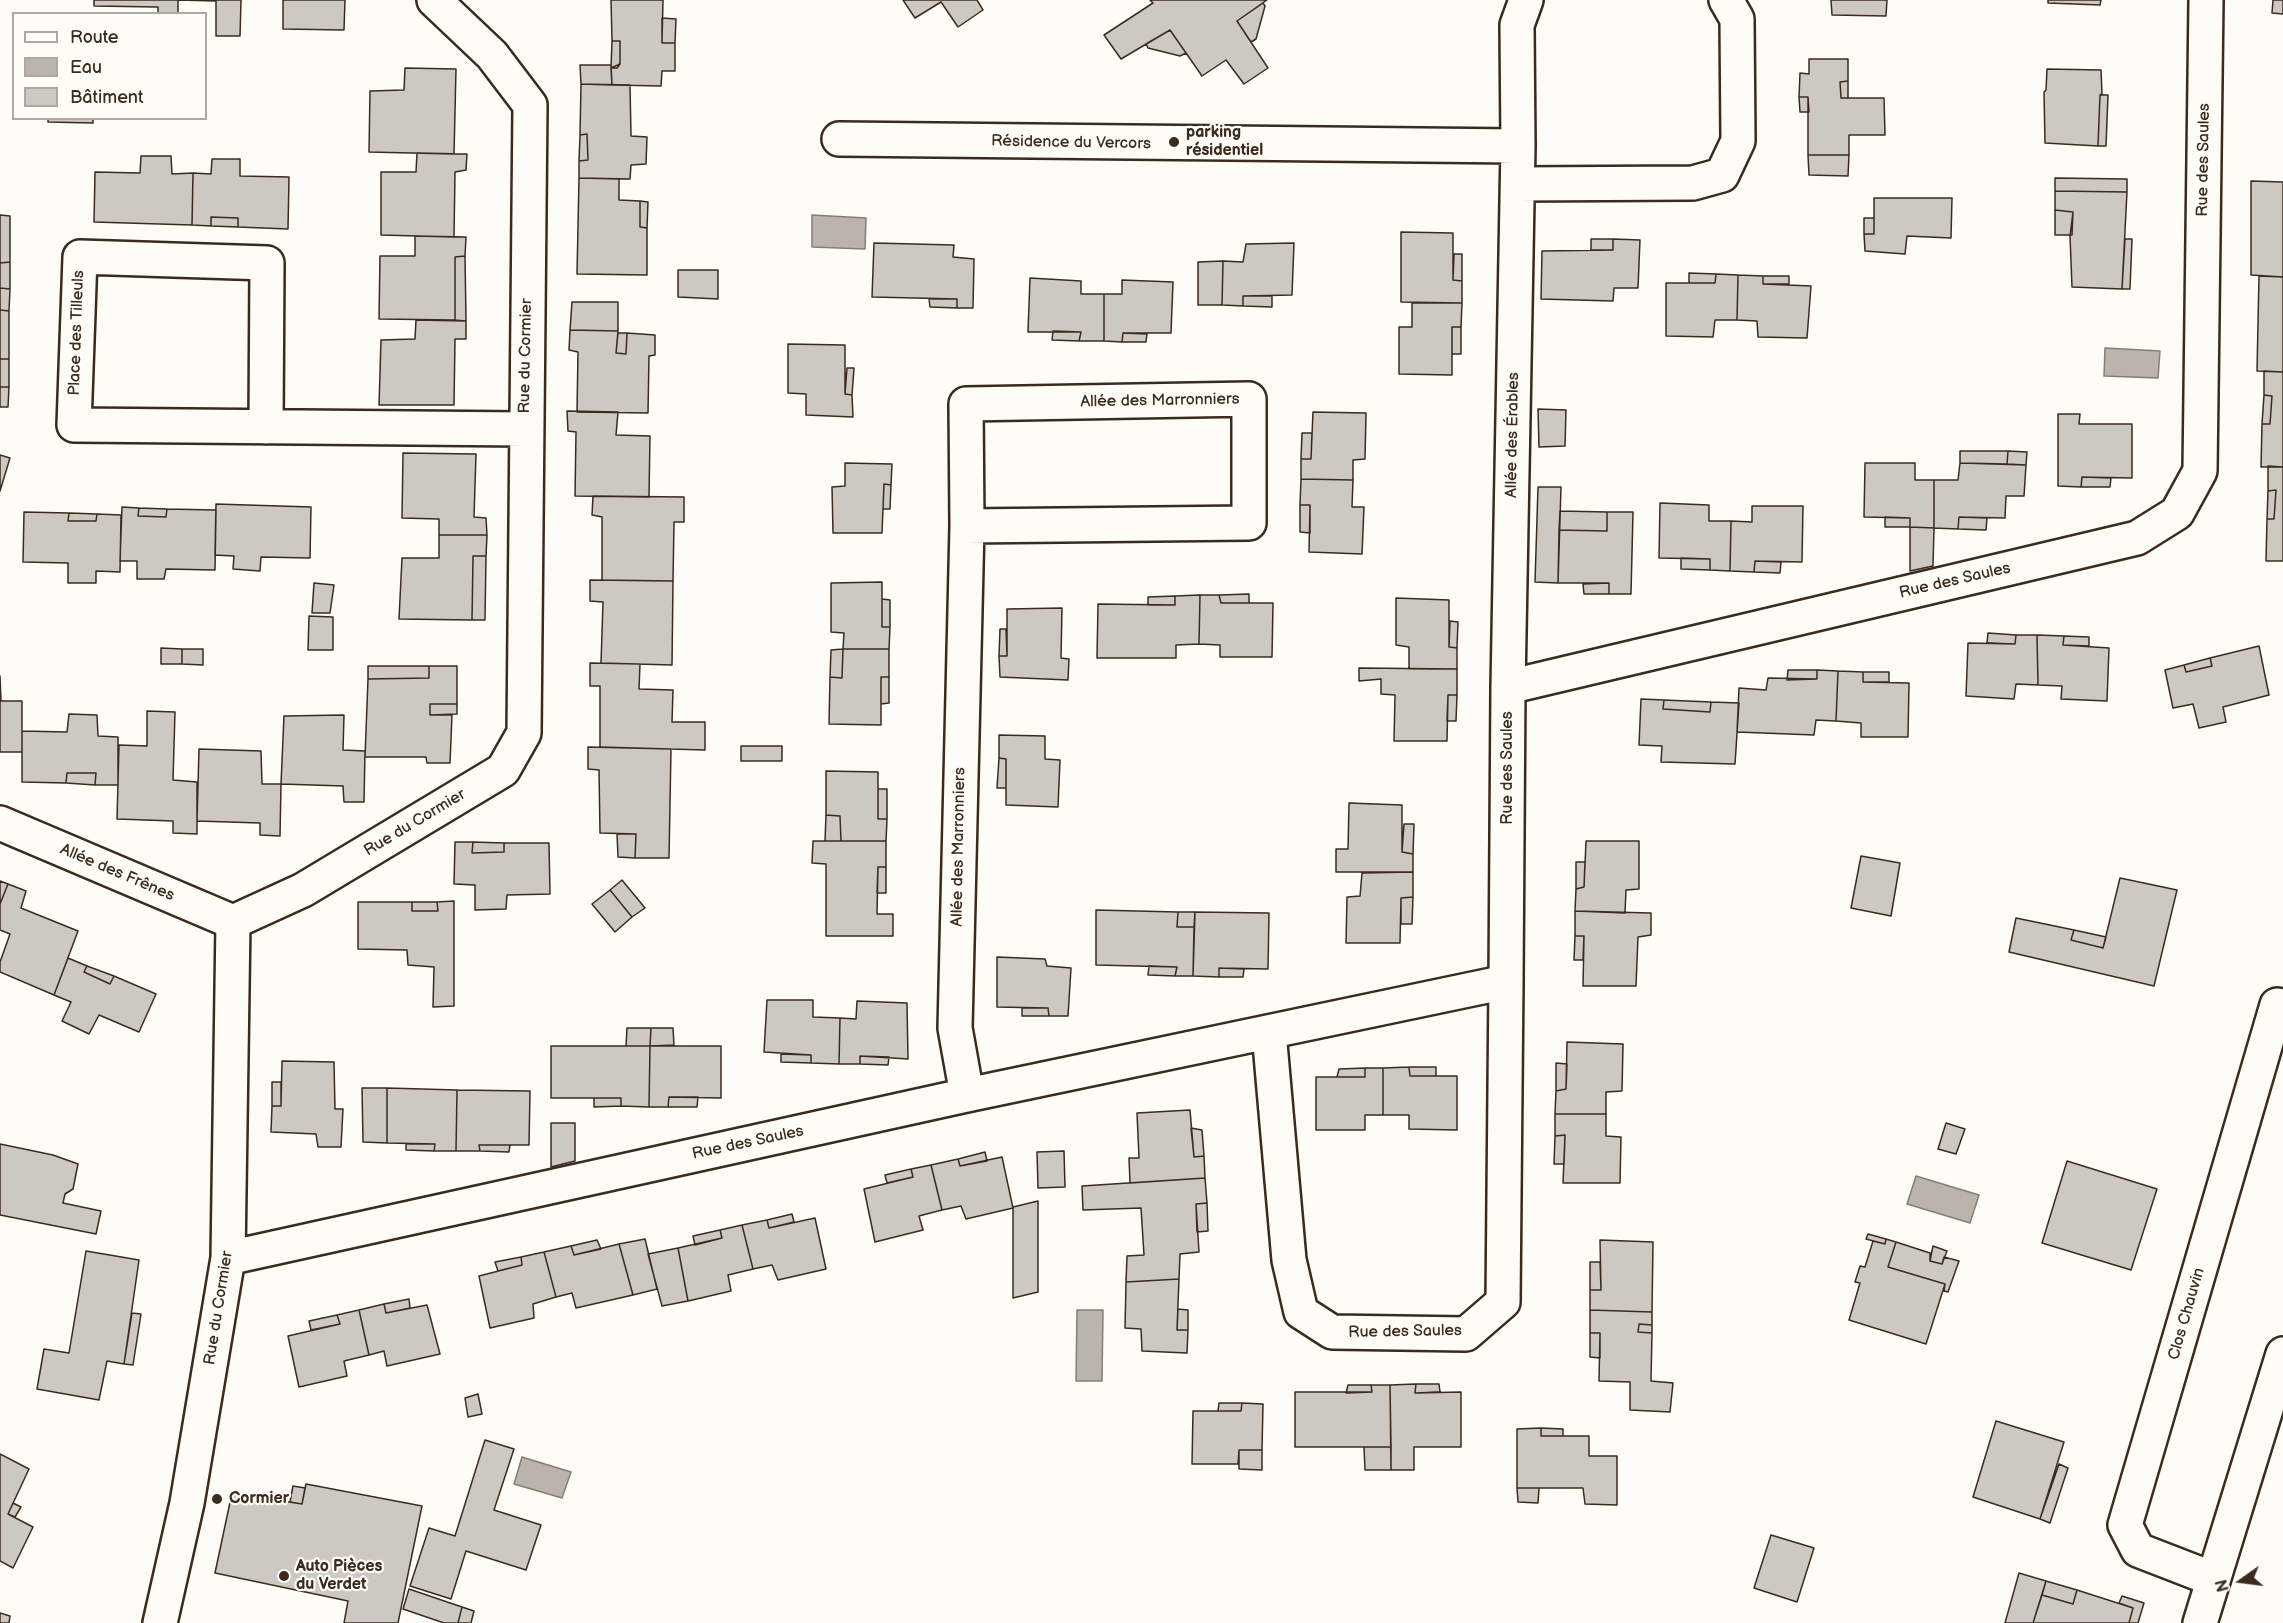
<!DOCTYPE html>
<meta charset="utf-8">
<style>
body{margin:0}
#map{position:relative;width:2283px;height:1623px;overflow:hidden;background:#fdfcf7;font-family:"Balsamiq Sans",sans-serif}
canvas{display:block}
.legend{position:absolute;left:12px;top:12px;width:195px;height:108px;box-sizing:border-box;background:#fdfcf7;border:2px solid #afa8a0;margin:0;padding:8px 10px;list-style:none;font-size:18px;color:#3b2a1e}
.legend li{display:flex;align-items:center;gap:12px;height:30px}
.legend b{width:30px;border:2px solid #afa8a0}
.north{position:absolute;left:2211px;top:1551px;width:60px;height:60px;-webkit-text-stroke:4px #fdfcf7;paint-order:stroke;rotate:256deg;font-size:16px;font-weight:700;line-height:24px;text-align:center;color:#3b2a1e}
.north::after{content:'';display:block;margin:auto;width:21px;height:27px;background:#3b2a1e;clip-path:polygon(50% 0,100% 100%,50% 72%,0 100%)}
</style>
<div id="map">
<canvas width="2283" height="1623"></canvas>
<ul class="legend">
<li><b style="height:8px;background:#fdfcf7"></b>Route</li>
<li><b style="height:16px;background:#bbb4ad"></b>Eau</li>
<li><b style="height:16px;background:#cdc8c2"></b>Bâtiment</li>
</ul>
<div class="north">N</div>
</div>
<script>
const ctx = document.querySelector('canvas').getContext('2d');
ctx.lineJoin = 'round';
function fill(path, color) { ctx.fillStyle = color; ctx.fill(path, 'evenodd'); }
function trace(path, color, width, dash) { ctx.strokeStyle = color; ctx.lineWidth = width; ctx.lineCap = dash ? 'butt' : 'round'; ctx.setLineDash(dash || []); ctx.stroke(path); }
function label(font, color, halo, rows, align = 'center') {
  ctx.font = font + ' "Balsamiq Sans",sans-serif'; ctx.lineWidth = 4.5; ctx.setLineDash([]); ctx.textBaseline = 'middle'; ctx.strokeStyle = halo; ctx.fillStyle = color; for (const [text, x, y, turn = 0] of rows) {
    ctx.save(); ctx.translate(x, y); ctx.rotate((+turn || 0) * Math.PI / 180); ctx.textAlign = isNaN(turn) ? turn : align; if (halo) ctx.strokeText(text, 0, 0); ctx.fillText(text, 0, 0); ctx.restore();
  }
}
const water = new Path2D(`
 M812,215L866,218L865,249L812,247Z
 M2105,348L2160,351L2158,378L2104,376Z
 M1916,1176L1979,1195L1970,1223L1907,1204Z
 M1077,1310H1103L1102,1381H1076Z
 M522,1457L571,1472L562,1498L514,1484Z`);
const building = new Path2D(`
 M94,0H178V14H158V7L94,6Z
 M178,0H241L240,36H216V1Z
 M283,0H345L344,30L283,29Z
 M611,0H663L662,43H675V71H662L661,86L612,85L611,68L620,64V41H612Z
 M903,0H977L983,10L958,27L941,2L915,18Z
 M1150,0H1267L1237,21L1268,68L1244,84L1226,60L1202,76L1170,30L1121,59L1104,35L1153,3Z
 M1831,0H1887L1886,16L1832,15Z
 M2048,0H2101L2100,5L2048,3Z
 M2273,0H2283V14L2272,13Z
 M1263,3L1265,6L1256,39L1251,42L1237,21Z
 M662,18L676,19L675,43H662Z
 M1170,30L1186,53L1180,56L1148,48L1146,44Z
 M612,41H620V64L617,68H611Z
 M1809,59H1848V81L1840,82L1841,98H1884L1885,135H1849V155H1808V97H1799L1800,73L1809,74Z
 M580,65H611L612,85L581,84Z
 M405,68L456,69L454,154L369,152L370,91L404,90Z
 M2047,69L2101,70L2102,94L2100,95L2098,146L2045,143L2044,92L2046,90Z
 M1848,81V98H1841L1840,82Z
 M581,84L630,85L631,136L647,137L646,164L631,165L630,179L579,178V161L588,160L587,134L580,135Z
 M2100,95H2108L2106,146H2098Z
 M1799,97H1808L1809,112H1800Z
 M48,118H93V123L48,122Z
 M587,134L588,160L579,161L580,135Z
 M417,153L467,154L466,170L455,172L454,237L381,235V172H416Z
 M1808,155H1849L1848,176L1809,175Z
 M141,156H171L172,174L193,173L192,225L94,222L95,172L140,173Z
 M212,159H240V176L289,177L288,229L238,227V218L211,217V226L192,225L193,173L211,174Z
 M579,178L619,179V200L640,201V227L647,228V275L577,274Z
 M2055,178L2127,179V192L2055,191Z
 M2251,181L2283,182V277L2251,275Z
 M2055,191L2127,192L2122,289L2072,287L2070,236L2073,212L2055,210Z
 M1874,198H1952L1951,238L1907,236L1905,254L1865,251L1864,234H1874Z
 M640,201L648,202L647,228L640,227Z
 M2055,210L2073,212L2072,235H2055Z
 M0,215L10,216V262L0,263V288L10,289L9,311L0,310Z
 M211,217L238,218V227L211,226Z
 M1864,218H1874V234H1864Z
 M1401,232L1453,233V280L1462,281V303L1401,302Z
 M415,236L466,237L465,256L455,257V320L379,319L380,256H415Z
 M1591,239H1613V250H1591Z
 M1613,239L1640,240L1638,288H1614L1613,301L1541,299L1542,251L1613,250Z
 M2125,239H2132L2130,289H2122Z
 M874,243L954,245L953,257L974,259L973,308H957V299L872,297Z
 M1294,243L1292,295L1243,296V306L1222,305L1223,261L1243,262L1246,244Z
 M1454,254H1462V281L1453,280Z
 M465,256L466,321L455,320V257Z
 M1223,261L1222,305H1198V262Z
 M10,262V289L0,288V263Z
 M678,270H718V299L678,297Z
 M1689,273L1716,274L1715,283H1689Z
 M1716,274L1738,275L1737,320H1715L1713,337L1666,336V283H1715Z
 M1738,275L1763,276V284L1811,286L1807,338L1758,337L1757,321L1737,320Z
 M1763,276H1789V284H1763Z
 M2259,276L2283,277V372L2257,371Z
 M1030,278L1081,281V294H1104V341H1079L1081,332H1028Z
 M1122,280L1173,282L1171,333H1123L1122,342L1104,341V294H1122Z
 M1243,296H1272V307L1243,306Z
 M929,299H957V308L930,307Z
 M572,302H618V331L570,330Z
 M1412,303H1462L1461,327H1452V375L1399,374V327H1412Z
 M0,310L9,311V359H0Z
 M416,320L466,321V339H455L454,405H379L381,340L415,339Z
 M1452,327H1461V354H1452Z
 M570,330L618,331L616,353L626,354L627,333L655,335V355L649,356L648,413L577,412L578,352L569,350Z
 M1053,331L1081,332L1079,341L1052,340Z
 M618,333H627L626,354L616,353Z
 M1123,333L1147,334L1146,342H1122Z
 M788,344L845,345V394L852,395L853,417L806,415V394L788,393Z
 M0,359H9V387H0Z
 M847,368H854L852,395L845,394Z
 M2264,371L2283,372V467H2261L2262,424H2270L2272,396L2264,395Z
 M0,387H9L8,407H0Z
 M2264,395L2272,396L2270,424H2262Z
 M1538,409L1566,410L1565,446L1539,447Z
 M567,411L618,412L616,435L650,436L649,497L575,496L576,432L568,431Z
 M1313,412L1366,413L1365,459L1353,460V480L1301,479V459H1311Z
 M2058,414H2080L2079,424H2132V478L2082,477L2081,487L2058,486Z
 M1302,433H1312L1311,459H1301Z
 M1960,451H2008L2007,464L1960,463Z
 M2008,451L2027,452L2026,465L2007,464Z
 M403,453L476,454L474,517L486,518L487,535H439V519L402,518Z
 M0,455L10,458L0,491Z
 M845,463L892,464L891,485L884,484L882,533H833L832,487L845,486Z
 M1865,463H1915V480H1934V528L1910,527V518L1864,517Z
 M1960,463L2026,465L2024,496H2006L2005,518L1959,517L1958,529L1934,528V480H1958Z
 M2268,466L2283,467V561H2266L2267,519H2274L2276,490L2268,491Z
 M2082,477L2111,478L2110,487H2081Z
 M1301,479L1353,480L1352,507H1364L1362,554L1309,552L1310,505H1300Z
 M884,484L891,485L890,509H883Z
 M1538,487H1561L1558,583L1535,582Z
 M2276,490L2274,519H2267L2268,491Z
 M593,496L684,497V522H674L673,581L602,580V517L592,515Z
 M1660,503L1709,505V521H1731L1730,571L1710,570V559L1659,558Z
 M216,504L311,507L310,558L261,557L260,571L233,569L234,556L215,555Z
 M1300,505H1310V533L1300,532Z
 M1752,506H1803L1802,562L1755,561L1754,572L1730,571L1731,521L1752,522Z
 M122,507L139,508L138,516L166,517L167,509L216,510L215,570L166,569L164,579H137V561H120Z
 M139,508L167,509L166,517L138,516Z
 M1560,511L1607,512V531L1559,530Z
 M24,512L69,513L68,521H96L97,514L121,515L120,572L96,571V583H68V563L23,562Z
 M1607,512H1633L1631,594H1609V583H1558L1559,530L1607,531Z
 M69,513L97,514L96,521H68Z
 M1885,517L1910,518V527H1885Z
 M1959,517L1987,518L1986,530L1958,529Z
 M1910,527L1934,528L1933,566L1910,571Z
 M439,535H487L486,556H473L472,620L399,619L402,558H439Z
 M473,556H486L485,620H472Z
 M1681,558L1710,559V570L1681,569Z
 M1755,561L1781,562L1780,573L1754,572Z
 M590,580L673,581L672,665L601,663L603,602L590,601Z
 M882,582V627H890L889,649H843L844,633L831,632V583Z
 M314,583L334,585L330,613H312Z
 M1609,583V594H1584L1583,584Z
 M1249,594V603H1221L1219,595Z
 M1200,595L1199,644L1176,645V658H1097L1098,604L1175,605V596Z
 M1200,595H1219L1221,603H1273L1272,657H1220V645L1199,644Z
 M1175,596V605H1148V597Z
 M1396,598L1449,600V647L1457,648V669H1409V647L1396,645Z
 M882,599L890,600V627H882Z
 M1062,608L1061,658L1069,659L1068,680L1000,677L999,656H1007V609Z
 M309,616L333,617V650H308Z
 M1450,621L1458,622L1457,648L1449,647Z
 M1000,629H1006L1007,656H999Z
 M1988,633L2016,635L2015,644L1987,643Z
 M2016,635H2037L2038,685L2016,684L2014,699L1966,696L1968,643L2015,644Z
 M2037,635L2064,636L2063,645L2109,648L2107,701L2061,699L2062,686L2038,685Z
 M2064,636L2089,637V646L2063,645Z
 M2259,646L2269,695L2223,707L2226,722L2199,728L2193,704L2173,708L2165,670L2184,665L2186,672L2212,666L2210,658Z
 M161,648L182,649V664H161Z
 M182,649H203V665L182,664Z
 M843,649L842,678L830,677L831,650Z
 M843,649H889V677H881V725L829,724L830,677L842,678Z
 M2210,658L2212,666L2186,672L2184,665Z
 M590,663L640,664L639,689L673,690L672,722H705V750L600,747V686H590Z
 M368,666H429V678L368,679Z
 M429,666H457V704H430V715H452L450,763H427L426,757H365L368,679L429,678Z
 M1359,668L1457,669V695H1448L1447,741H1394L1395,695L1381,694V679L1359,681Z
 M1788,670H1817V679L1787,680Z
 M1817,670L1838,671L1836,721L1816,720L1814,735L1737,732L1739,688L1766,690L1768,678L1817,679Z
 M1838,671L1863,672V682L1909,683L1908,737H1861V723L1836,721Z
 M1863,672H1889V682H1863Z
 M0,676L1,701H22V752H0Z
 M881,677H889V703L881,704Z
 M1448,695H1457L1456,721H1447Z
 M1641,699L1664,700L1663,709L1710,712L1711,702L1739,703L1735,764L1661,762L1662,746L1639,745Z
 M1664,700L1711,702L1710,712L1663,709Z
 M430,704H457V714L430,715Z
 M147,711L175,712L173,780L197,782V834L173,833V821L117,819L119,745L147,746Z
 M69,714L97,715L98,736L118,737V785H95L96,773H67L66,783L22,782V731L67,732Z
 M344,715L343,750L365,751L364,802H344L343,786L281,784L284,716Z
 M999,735L1045,736V759L1060,760L1058,807L1006,805V759L999,758Z
 M741,746H782V761H741Z
 M588,747L671,749L669,858H635L636,834L600,833L599,770L588,769Z
 M199,749L261,751L262,784H281L280,836L260,835V823L197,821Z
 M999,758L1006,759V788H997Z
 M826,771L878,772V819H887L886,841H841L840,816L826,815Z
 M67,773H96L95,785L66,783Z
 M878,789H887V819H878Z
 M1349,803L1402,805V852L1413,854V872H1336V849H1348Z
 M826,815L840,816L841,841H825Z
 M1404,824H1414L1413,854L1402,852Z
 M617,834H636L635,858L618,857Z
 M813,841H886V867H878L877,914H893V936H826V864L812,863Z
 M1586,841H1639V889L1626,890L1625,913L1575,911L1576,889L1584,887Z
 M455,842H473L472,853L504,852V843H549L550,894L507,895L506,909L475,910V885L454,884Z
 M473,842L504,843V852L472,853Z
 M1861,856L1900,863L1891,916L1851,908Z
 M1576,862H1585L1584,887L1576,889Z
 M878,867H886V893H877Z
 M1413,872V897L1401,898L1400,943H1346L1347,897L1360,896L1362,873Z
 M2120,878L2177,890L2154,986L2009,952L2016,918L2074,930L2071,940L2103,948Z
 M622,880L645,908L632,917L610,890Z
 M0,881L8,884L0,904Z
 M8,884L26,891L21,908L78,931L54,995L0,972V962L10,934L0,930V904Z
 M610,890L632,917L615,932L592,904Z
 M1413,897L1412,924H1401V898Z
 M454,901V1006L433,1007L434,967L408,965L407,950L358,949V902H412V911H438L437,902Z
 M412,902H437L438,911H412Z
 M1096,910L1178,912L1177,927H1194L1193,976H1175L1177,967L1096,965Z
 M1575,911L1651,913V935L1638,937L1636,986H1583L1584,936H1575Z
 M1178,912H1195L1194,927H1177Z
 M1195,912L1269,913L1268,969L1219,968V977L1193,976Z
 M2074,930L2106,937L2103,948L2071,940Z
 M1575,936H1584L1583,960H1574Z
 M997,957L1045,959L1047,966L1071,968L1068,1016H1049L1048,1008L997,1007Z
 M68,958L87,966L84,972L110,984L114,976L156,994L139,1032L99,1015L89,1034L62,1021L71,1002L54,995Z
 M87,966L114,976L110,984L84,972Z
 M1149,966L1177,967L1175,976L1148,975Z
 M1219,968L1244,969L1243,977H1219Z
 M767,1000H813V1017L840,1018L839,1064L811,1063V1055L764,1052Z
 M857,1001L907,1003L908,1059L860,1056V1064H839L840,1018L856,1019Z
 M1022,1008H1048L1049,1016H1022Z
 M627,1028H651L650,1046H626Z
 M651,1028H673L674,1045L650,1046Z
 M1567,1042L1623,1044L1622,1091L1606,1092V1114H1555L1556,1091L1566,1089Z
 M551,1046H650L649,1107L621,1106V1098H551Z
 M650,1046H721V1098L669,1097L668,1107H649Z
 M781,1054L811,1055V1063L781,1062Z
 M860,1056L889,1057L888,1065L860,1064Z
 M282,1061L334,1062L335,1109H343L341,1147H318L316,1134L271,1132L272,1106H281Z
 M1556,1063L1567,1064L1566,1089L1556,1091Z
 M1409,1067H1436V1076H1410Z
 M1409,1067L1410,1076H1457V1130L1409,1129V1115H1383V1068Z
 M1365,1068V1077H1337L1339,1069Z
 M1365,1068H1383V1115H1365V1130H1316V1077H1365Z
 M272,1082H281V1106H272Z
 M362,1088H387V1143L363,1142Z
 M387,1088L457,1090L456,1151H434L435,1144L387,1143Z
 M457,1090L530,1091L529,1145H479L480,1151H456Z
 M669,1097H698L697,1107H668Z
 M594,1098H621V1106L594,1107Z
 M1190,1110L1194,1157L1204,1156L1205,1178L1130,1183L1129,1158H1139L1137,1113Z
 M1555,1114H1606V1136L1621,1137L1620,1183H1563L1565,1135L1555,1136Z
 M551,1123H575V1161L551,1167Z
 M1946,1123L1965,1129L1956,1154L1938,1149Z
 M1191,1128L1202,1130L1204,1156L1194,1157Z
 M1565,1135L1564,1164H1554L1555,1136Z
 M0,1144L53,1155L78,1164L73,1189L65,1194L63,1203L101,1211L96,1234L0,1215Z
 M406,1144H435L434,1151L406,1150Z
 M479,1145H510L509,1152L480,1151Z
 M1064,1151L1065,1187L1038,1188L1037,1152Z
 M985,1152L987,1161L960,1166L958,1159Z
 M1002,1157L1013,1208L966,1219L961,1206L942,1210L931,1165L958,1159L960,1166Z
 M2067,1161L2157,1189L2131,1270L2042,1243Z
 M931,1165L942,1210L919,1216L923,1230L875,1242L864,1189L913,1177L911,1169Z
 M911,1169L913,1177L887,1183L885,1175Z
 M1205,1178L1207,1203L1196,1204L1199,1252L1180,1254L1179,1279L1126,1282L1127,1256L1144,1255L1141,1208L1083,1210L1082,1186Z
 M1038,1201V1292L1013,1298V1207Z
 M1207,1203L1208,1231L1197,1232L1196,1204Z
 M792,1214L794,1222L769,1228L767,1220Z
 M815,1218L826,1269L778,1280L772,1265L753,1269L742,1225L767,1220L769,1228Z
 M742,1225L753,1269L728,1275L731,1291L688,1301L678,1248L722,1238L720,1230Z
 M720,1230L722,1238L695,1245L693,1236Z
 M1868,1234L1886,1239L1885,1244L1866,1239Z
 M645,1239L657,1289L633,1295L619,1244Z
 M1886,1239L1896,1242L1888,1267L1945,1284L1926,1344L1849,1320L1860,1283L1855,1282L1860,1266L1865,1267L1873,1241L1885,1244Z
 M597,1240L601,1249L574,1255L571,1246Z
 M1600,1240L1653,1242L1652,1312L1590,1310V1290H1601Z
 M1896,1242L1930,1253V1261L1942,1264L1944,1257L1959,1261L1948,1292L1944,1291L1945,1284L1888,1267Z
 M619,1244L633,1295L576,1308L572,1293L556,1297L544,1252L571,1246L574,1255Z
 M1933,1246L1947,1251L1942,1264L1930,1261Z
 M678,1248L688,1301L662,1306L648,1254Z
 M86,1251L139,1260L124,1364L107,1361L99,1400L37,1389L44,1349L69,1353Z
 M544,1252L556,1297L533,1304L534,1318L490,1328L479,1276L522,1265L521,1257Z
 M521,1257L522,1265L498,1271L495,1262Z
 M1590,1262H1600L1601,1290H1590Z
 M1179,1279L1177,1330H1188L1187,1353L1142,1351L1141,1329L1125,1328L1126,1282Z
 M409,1299L410,1308L386,1313L384,1304Z
 M384,1304L386,1313L427,1305L440,1354L387,1366L384,1351L369,1355L359,1310Z
 M1178,1309L1188,1310V1330H1177Z
 M359,1310L369,1355L344,1361L347,1376L299,1387L288,1336L340,1324L337,1315Z
 M1590,1310L1652,1312V1325L1639,1324L1638,1332L1652,1333L1651,1381L1673,1383L1670,1412L1630,1410V1382L1599,1381L1600,1333H1590Z
 M132,1313L141,1314L133,1365L124,1364Z
 M337,1315L340,1324L311,1330L309,1321Z
 M1639,1324L1652,1325V1333L1638,1332Z
 M1590,1333H1600V1358L1590,1357Z
 M1416,1384L1415,1393L1461,1392V1447H1414V1470H1391L1390,1385Z
 M1416,1384H1439L1440,1392L1415,1393Z
 M1348,1385H1371L1372,1392L1346,1393Z
 M1371,1385H1390L1391,1447H1295V1392H1372Z
 M478,1394L482,1414L468,1417L465,1398Z
 M1219,1403H1242L1241,1411H1218Z
 M1242,1403L1263,1404L1262,1450H1239L1238,1464H1192L1193,1411H1241Z
 M1996,1421L2064,1442L2040,1519L1973,1497Z
 M1541,1428L1563,1429V1436H1541Z
 M1541,1428V1436H1589V1456H1617V1505L1585,1504L1583,1488H1517V1429Z
 M485,1440L514,1449L494,1510L541,1525L526,1570L466,1551L451,1599L410,1586L429,1528L455,1536Z
 M1364,1447H1391V1470H1365Z
 M1239,1450H1262V1470L1239,1469Z
 M0,1454L29,1469L8,1514L33,1527L13,1568L0,1561Z
 M2059,1464L2068,1468L2050,1523L2040,1519Z
 M306,1484L422,1506L398,1623H344L348,1601L215,1573L232,1493L302,1504Z
 M293,1486L305,1488L302,1504L290,1502Z
 M1517,1488H1539L1538,1503L1518,1502Z
 M13,1503L21,1507L15,1517L8,1514Z
 M1771,1535L1814,1548L1797,1602L1754,1588Z
 M2019,1573L2046,1581L2033,1623H2005Z
 M2046,1581L2077,1590L2073,1604L2042,1595Z
 M409,1589L462,1607L458,1623H444L403,1609Z
 M2077,1590L2133,1608L2129,1623H2033L2042,1595L2073,1604Z
 M2122,1596L2144,1603L2138,1623H2129L2133,1608L2119,1603Z
 M462,1607L474,1611L471,1623H458Z
 M0,1613L10,1616L9,1623H0Z`);
const minor = new Path2D(`
 M839,139L1518,146
 M1518,184L1693,183L1722,175L1738,141L1737,19L1726,0
 M266,427L267,263L80,257L74,425L525,429
 M967,526L1249,523V399L966,404L967,526L955,1028L967,1095
 M1508,687L1518,146L1517,25L1526,0
 M0,823L233,922
 M1269,1032L1289,1260L1301,1312L1332,1332L1466,1334L1503,1302L1506,982
 M228,1258L967,1095L1506,982L1508,687L2137,538L2177,513L2200,471L2206,0
 M2213,1579L2138,1550L2125,1525L2277,1005L2283,1006
 M160,1623L187,1503L228,1258L233,922L303,890L503,770L524,733L530,105L492,55L434,0
 M2200,1623L2283,1354`);
const markers = [
 [1174,142,6,"#3b2a1e"],
 [217,1499,6,"#3b2a1e"],
 [284,1576,6,"#3b2a1e"]
];
const poiNames = [
 ["parking",1186,133],
 ["résidentiel",1186,151],
 ["Cormier",229,1499],
 ["Auto Pièces",296,1567],
 ["du Verdet",296,1585]
];
const streetNames = [
 ["Résidence du Vercors",1071,143,1],
 ["Rue des Saules",2204,160,-89],
 ["Place des Tilleuls",77,333,-88],
 ["Rue du Cormier",526,356,-89],
 ["Allée des Marronniers",1160,401,-1],
 ["Allée des Érables",1513,435,-89],
 ["Rue des Saules",1955,581,-13],
 ["Rue des Saules",1508,768,-90],
 ["Rue du Cormier",415,823,-31],
 ["Allée des Marronniers",959,847,-89],
 ["Allée des Frênes",117,873,23],
 ["Rue des Saules",748,1143,-12],
 ["Rue du Cormier",219,1308,-81],
 ["Clos Chauvin",2187,1314,-74],
 ["Rue des Saules",1405,1332,-1]
];
fill(water, '#bbb4ad');
trace(water, '#887d74', 1.5);
fill(building, '#cdc8c2');
trace(building, '#3b2a1e', 1.5);
trace(minor, '#3b2a1e', 38);
trace(minor, '#fdfcf7', 33);
for (const [x, y, r, color] of markers) { const dot = new Path2D(); dot.arc(x, y, r, 0, 2 * Math.PI); ctx.fillStyle = color; ctx.fill(dot); trace(dot, '#fdfcf7', 2); }
label('bold 16px', '#3b2a1e', '#fdfcf7', poiNames, 'left');
label('16px', '#3b2a1e', '#fdfcf7', streetNames);
</script>
